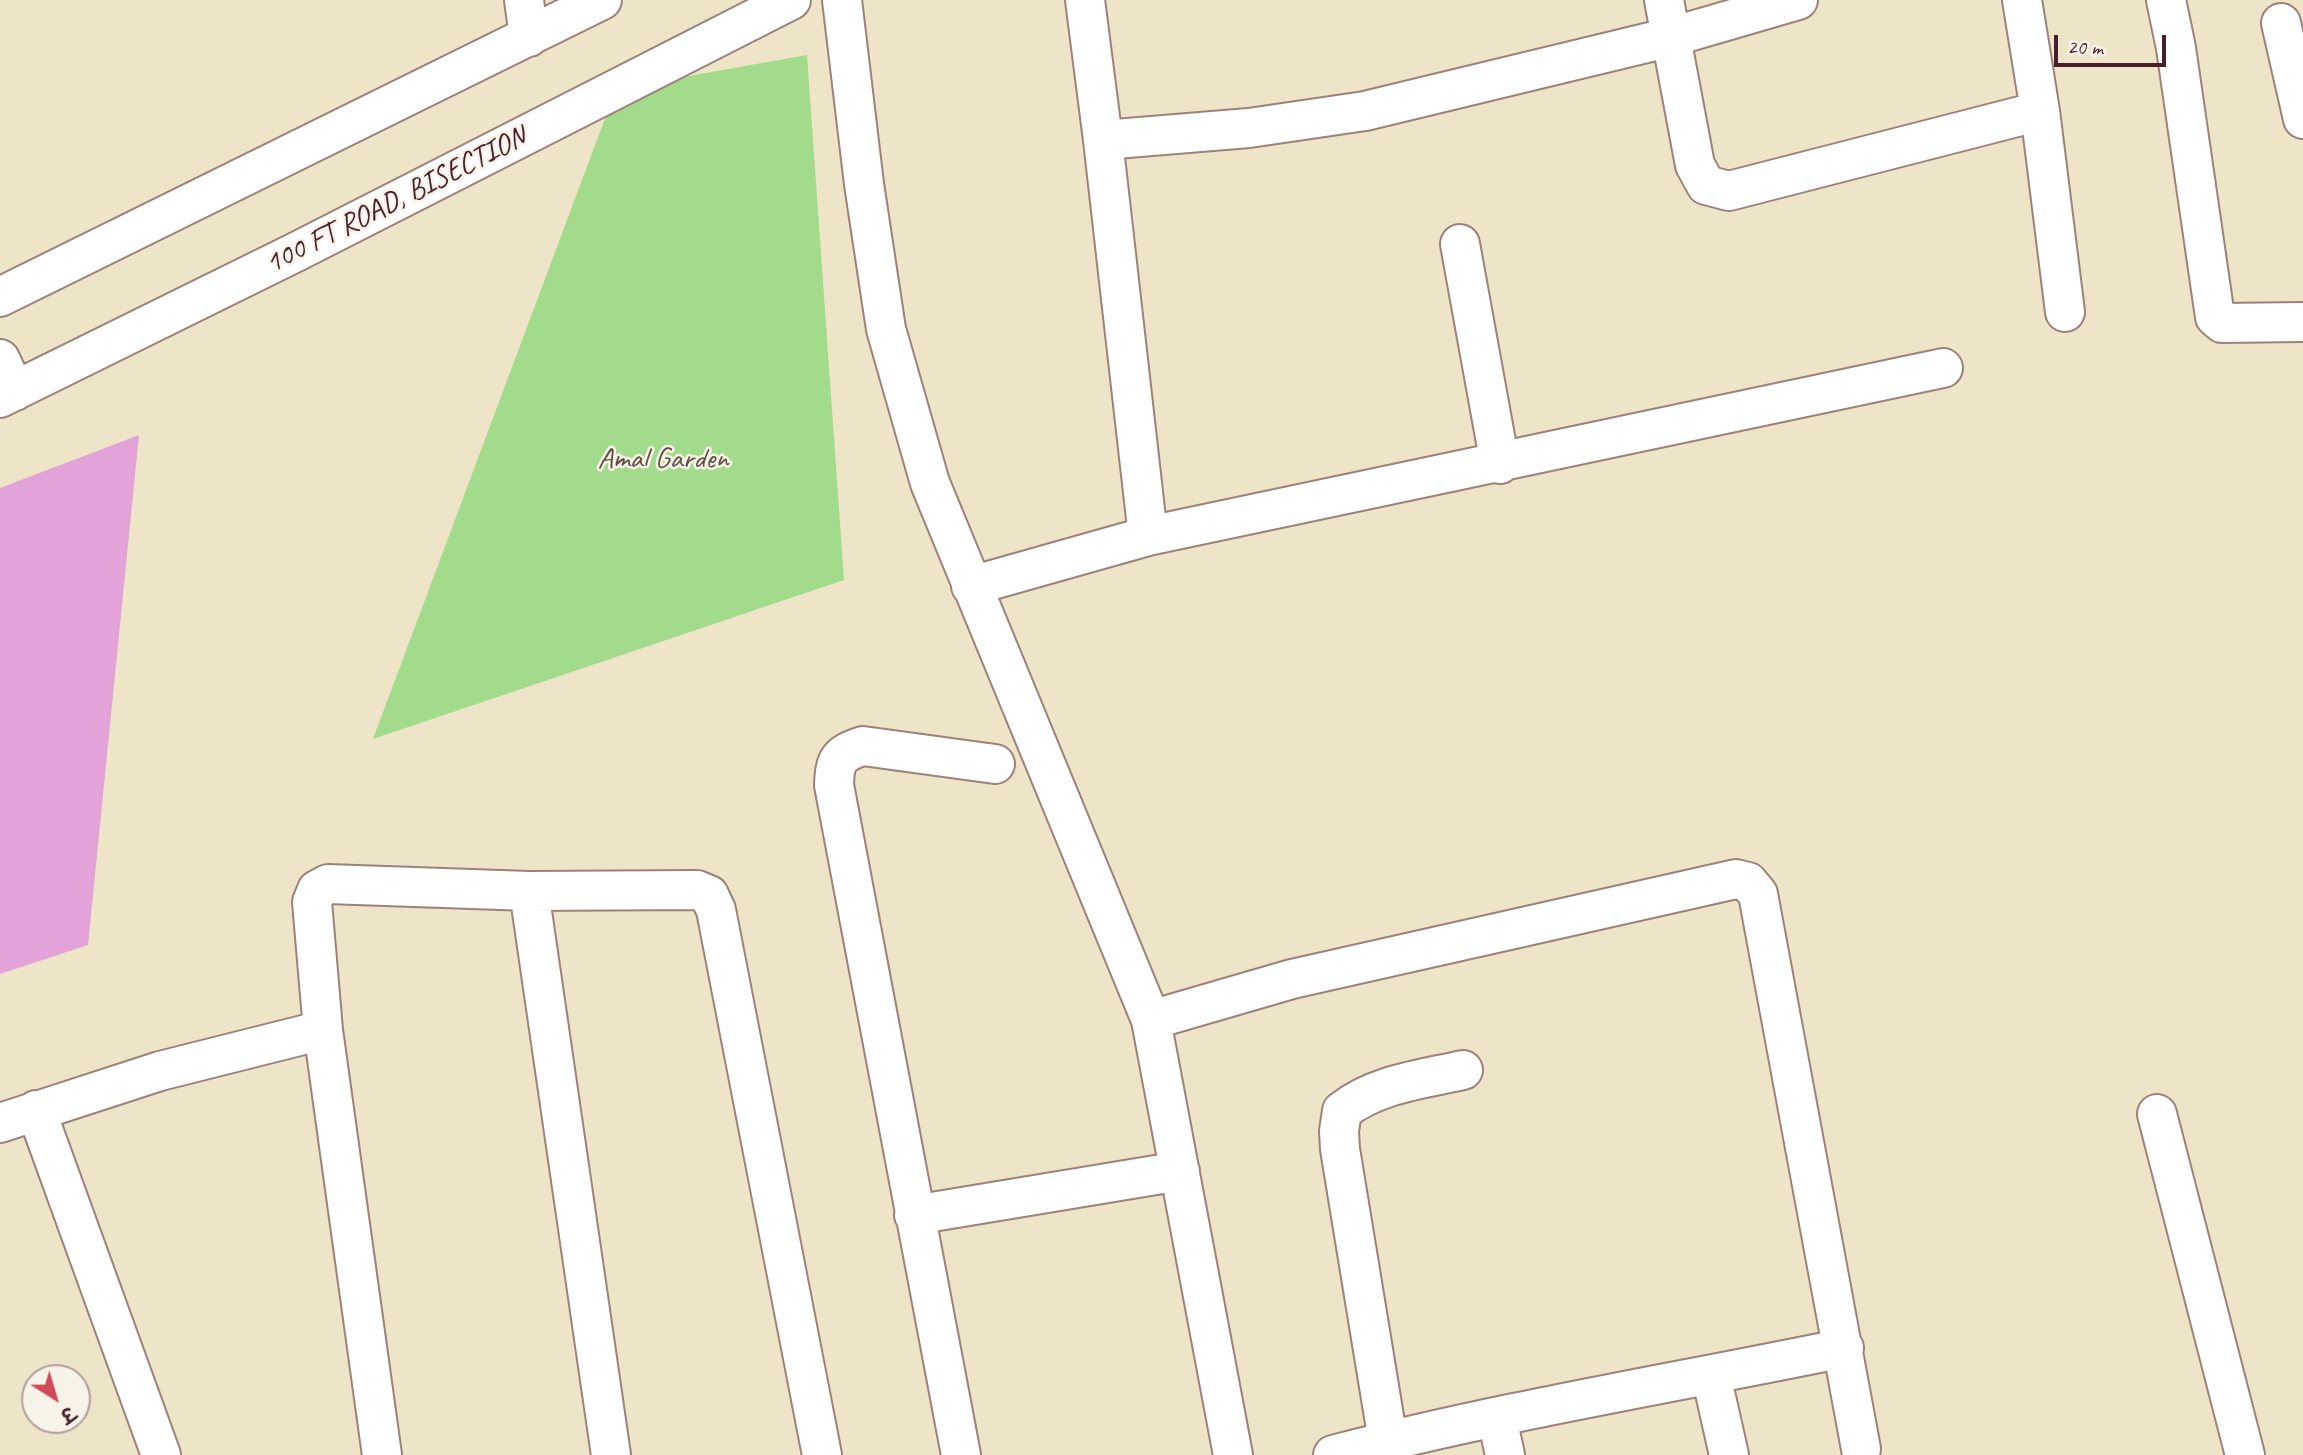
<!DOCTYPE html>
<meta charset="utf-8">
<style>
body{margin:0}
#map{position:relative;width:2303px;height:1455px;overflow:hidden;background:#eee4c8;font-family:Caveat,"Playpen Sans Deva",sans-serif}
canvas{display:block}
.north{position:absolute;left:21px;top:1364px;width:70px;height:70px;box-sizing:border-box;background:#f7f3e8;border:2px solid #b29e9c;border-radius:50%;rotate:143deg;font-size:19px;font-weight:700;line-height:28px;text-align:center;color:#4a1f2b}
.north::after{content:'';display:block;margin:auto;width:24px;height:32px;background:#d1495b;clip-path:polygon(50% 0,100% 100%,50% 72%,0 100%)}
.scale{position:absolute;left:2054px;top:35px;width:112px;height:32px;box-sizing:border-box;border:4px solid #4a1f2b;border-top:0;padding-left:9px;font-size:21px;line-height:24px;white-space:nowrap;color:#4a1f2b;-webkit-text-stroke:5px #f7f3e8;paint-order:stroke}
</style>
<div id="map">
<canvas width="2303" height="1455"></canvas>
<div class="north">उ</div>
<div class="scale">20 m</div>
</div>
<script>
const ctx = document.querySelector('canvas').getContext('2d');
ctx.lineJoin = 'round';
function fill(path, color) { ctx.fillStyle = color; ctx.fill(path, 'evenodd'); }
function trace(path, color, width, dash) { ctx.strokeStyle = color; ctx.lineWidth = width; ctx.lineCap = dash ? 'butt' : 'round'; ctx.setLineDash(dash || []); ctx.stroke(path); }
function label(font, color, halo, rows, align = 'center') {
  ctx.font = font + ' Caveat,sans-serif'; ctx.lineWidth = 5; ctx.setLineDash([]); ctx.textBaseline = 'middle'; ctx.strokeStyle = halo; ctx.fillStyle = color; for (const [text, x, y, turn = 0] of rows) {
    ctx.save(); ctx.translate(x, y); ctx.rotate((+turn || 0) * Math.PI / 180); ctx.textAlign = isNaN(turn) ? turn : align; if (halo) ctx.strokeText(text, 0, 0); ctx.fillText(text, 0, 0); ctx.restore();
  }
}
const green = new Path2D(`
 M807,55L844,580L373,739L616,89Z`);
const building = new Path2D(`
 M139,435L88,945L0,974V488Z`);
const minor = new Path2D(`
 M524,0L529,37
 M842,0L864,184L886,329L930,483L1151,1020L1233,1455
 M1085,0L1103,140L1148,536
 M1664,0L1695,165L1706,185L1729,191L2040,111
 M2022,0L2040,111L2065,312
 M2166,0L2176,48L2215,317L2222,323L2303,322
 M2281,23L2303,119
 M1103,140L1249,128L1365,111L1671,37L1798,0
 M1460,244L1500,464
 M0,297L602,0
 M0,359L15,391
 M0,398L296,252L791,0
 M971,586L1148,536L1943,368
 M529,891L611,1455
 M1151,1020L1292,979L1736,879L1748,882L1758,894L1861,1449
 M36,1110L161,1455
 M2157,1114L2245,1455
 M0,1123L160,1071L323,1030
 M914,1215L1180,1171
 M1711,1375L1729,1455
 M1497,1418L1505,1455
 M1388,1441L1340,1149L1339,1131L1342,1111C1376,1084 1423,1079 1463,1070
 M382,1455L323,1030L312,902L317,890L328,884L529,891L697,890L709,895L716,910L822,1455
 M961,1455L834,785C835,760 838,754 863,746L995,764
 M1333,1455C1501,1411 1674,1383 1844,1348`);
const streetNames = [
 ["100 FT ROAD, BISECTION",396,201,-27]
];
const parkNames = [
 ["Amal Garden",663,459]
];
fill(green, '#a3db8c');
fill(building, '#e2a4d8');
trace(minor, '#9c827a', 42);
trace(minor, '#fff', 38);
label('30px', '#4a1f2b', '#f7f3e8', streetNames);
label('30px', '#604e43', '#f7f3e8', parkNames);
</script>
